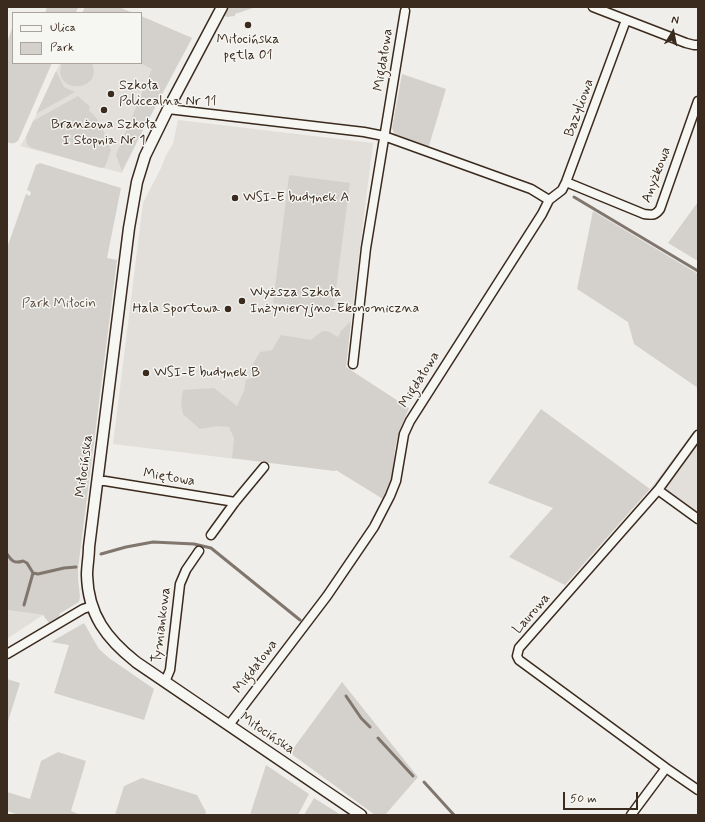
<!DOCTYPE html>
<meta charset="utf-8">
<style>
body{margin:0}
#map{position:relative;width:705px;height:822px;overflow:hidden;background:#efeeea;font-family:Mynerve,sans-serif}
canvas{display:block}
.frame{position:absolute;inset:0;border:8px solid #3b2a1e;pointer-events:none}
.legend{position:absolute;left:12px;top:12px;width:130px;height:52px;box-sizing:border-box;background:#f6f6f2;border:1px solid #aba49d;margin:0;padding:5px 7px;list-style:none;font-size:12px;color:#3b2a1e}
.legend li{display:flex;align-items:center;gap:8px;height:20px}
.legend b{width:20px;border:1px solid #aba49d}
.north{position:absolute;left:653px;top:12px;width:40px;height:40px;-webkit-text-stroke:3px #f6f6f2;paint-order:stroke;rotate:10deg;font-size:11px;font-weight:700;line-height:16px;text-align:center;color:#3b2a1e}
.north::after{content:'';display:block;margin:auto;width:14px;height:18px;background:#3b2a1e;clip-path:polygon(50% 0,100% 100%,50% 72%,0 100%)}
.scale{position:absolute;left:563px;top:792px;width:75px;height:18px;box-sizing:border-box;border:2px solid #3b2a1e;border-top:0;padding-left:5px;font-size:12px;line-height:14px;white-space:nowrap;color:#3b2a1e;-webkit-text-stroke:3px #f6f6f2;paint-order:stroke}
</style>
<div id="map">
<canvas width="705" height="822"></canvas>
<div class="frame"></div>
<ul class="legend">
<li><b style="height:5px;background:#f6f6f2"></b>Ulica</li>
<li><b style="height:11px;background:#d4d1cc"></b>Park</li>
</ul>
<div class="north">N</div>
<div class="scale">50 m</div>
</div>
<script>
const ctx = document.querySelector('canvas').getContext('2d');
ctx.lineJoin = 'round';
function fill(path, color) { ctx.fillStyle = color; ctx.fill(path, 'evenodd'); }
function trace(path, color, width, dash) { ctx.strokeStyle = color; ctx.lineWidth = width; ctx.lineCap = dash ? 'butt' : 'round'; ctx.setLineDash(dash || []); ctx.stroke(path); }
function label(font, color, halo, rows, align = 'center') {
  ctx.font = font + ' Mynerve,sans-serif'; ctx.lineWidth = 3; ctx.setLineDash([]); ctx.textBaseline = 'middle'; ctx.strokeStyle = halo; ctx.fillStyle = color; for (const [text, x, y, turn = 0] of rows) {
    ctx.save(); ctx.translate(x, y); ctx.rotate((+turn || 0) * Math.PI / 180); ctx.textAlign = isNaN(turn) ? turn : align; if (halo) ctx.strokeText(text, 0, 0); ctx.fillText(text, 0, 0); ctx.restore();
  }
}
const built = new Path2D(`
 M141,16L192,38L144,128L122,173L20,146L26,137L60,63H141Z
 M178,120L373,143L351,321L340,415L393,469L391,480L383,499L336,470L335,471L113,444L143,203L161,168L166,155L173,144Z
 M698,426V512L650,489Z
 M7,610L43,615L7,639Z`);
const green = new Path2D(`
 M47,7H78L76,13H45Z
 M85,7H119L133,13H82Z
 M226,7H256L235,14V16L227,17L224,15V12Z
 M141,16L192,38L144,128L122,171L116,155L152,69L140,63H141Z
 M13,26V63H52L18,141C14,144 11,144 7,142V43Z
 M62,63H92C104,94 50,94 62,63Z
 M56,71L64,87L75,92L36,114Z
 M402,74L446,89L428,149L396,137L392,128Z
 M78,96L90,107L89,111C101,119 106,137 111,150L105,167L101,168L32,148L27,144L26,137L33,121Z
 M40,163L121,188L107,258L117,260L78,569V579L80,596L79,602L59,614L61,617L49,623L43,615L7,610V248L26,194L30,196L31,192L27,190L36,165Z
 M289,175L350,183L333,311L273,303Z
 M698,202V261L668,243Z
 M593,211L698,274V388L634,344L628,322L577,289Z
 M351,321L346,367L409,408L399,432L395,448L393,469L391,480L383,499L336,470L335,471L232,458L234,438L229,427L217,426L200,429L183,414L181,403L183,390L214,388L237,406L244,391L246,380L254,377L250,369L260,352L272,350L281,335L311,340C324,329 324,328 338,337L341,331Z
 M541,409L650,489L565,585L509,557L553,508L488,483Z
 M84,623L99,649L109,658L154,689L144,720L54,693L69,645L51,642Z
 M7,679L20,683L7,725Z
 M342,682L418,777L385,815H375L290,753Z
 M58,752L86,761L71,811L81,815H19L7,811V792L30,799L41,761Z
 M266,765L309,794L298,815H250Z
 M142,778L197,795L206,812L205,815H115L124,786Z
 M314,798L341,815H304Z`);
const stream = new Path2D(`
 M574,197L698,271
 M7,554C12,561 14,564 23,561L27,563L33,573L38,574L64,568L76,567
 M101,554L126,547L153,542L194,544L211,548L300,620
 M24,605L33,573
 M346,696L361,718L370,727
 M378,738L413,776
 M424,782L454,815`);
const minor = new Path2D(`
 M593,7L686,43L694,45H698
 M168,109L364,132L384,136L531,189L549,200
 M566,182L644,214C652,215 655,216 660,209L698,101
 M353,364L366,248L405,11
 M698,435L658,490L519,648L517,656L519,660L666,768L698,790
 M97,481H105L235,502
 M658,490L698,519
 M211,535L235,502L264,467
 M7,654L83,609L92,606
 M165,682L170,670L180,584L186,570L199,551
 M229,725L327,596L374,527L390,496L396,481L404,434L410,421L542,214L549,200L562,190L566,182L626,20
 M631,815L666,768`);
const tertiary = new Path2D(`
 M222,7L168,109L145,156L137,182L129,228L89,547C89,557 87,566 87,575C88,615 107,639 136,662L361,815`);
const markers = [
 [248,25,4,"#3b2a1e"],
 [111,94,4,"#3b2a1e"],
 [104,110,4,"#3b2a1e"],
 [235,198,4,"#3b2a1e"],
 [242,301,4,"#3b2a1e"],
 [228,309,4,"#3b2a1e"],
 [146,373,4,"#3b2a1e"]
];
const poiNames = [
 ["Miłocińska",248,40,"center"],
 ["pętla 01",248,56,"center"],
 ["Szkoła",119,86],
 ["Policealna Nr 11",119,102],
 ["Branżowa Szkoła",104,125,"center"],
 ["I Stopnia Nr 1",104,141,"center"],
 ["WSI-E budynek A",243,198],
 ["Wyższa Szkoła",250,293],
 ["Inżynieryjno-Ekonomiczna",250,309],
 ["Hala Sportowa",220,309,"right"],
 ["WSI-E budynek B",154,373]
];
const streetNames = [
 ["Migdałowa",384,60,-81],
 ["Bazyliowa",580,108,-70],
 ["Anyżkowa",657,175,-69],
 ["Migdałowa",420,380,-58],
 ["Miłocińska",85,466,-83],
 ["Miętowa",169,478,9],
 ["Laurowa",532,614,-49],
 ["Tymiankowa",162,625,-83],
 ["Migdałowa",256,667,-53],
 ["Miłocińska",267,734,34]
];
const parkNames = [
 ["Park Miłocin",59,304]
];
fill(built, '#e2dfdb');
fill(green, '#d4d1cc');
trace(stream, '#81766d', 3);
trace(minor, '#3b2a1e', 11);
trace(tertiary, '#3b2a1e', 13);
trace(minor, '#f6f6f2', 8);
trace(tertiary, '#f6f6f2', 10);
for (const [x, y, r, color] of markers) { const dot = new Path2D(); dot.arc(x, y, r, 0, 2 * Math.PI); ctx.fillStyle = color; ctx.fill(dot); trace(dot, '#f6f6f2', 1.5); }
label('14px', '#3b2a1e', '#f6f6f2', poiNames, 'left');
label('14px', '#3b2a1e', '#f6f6f2', streetNames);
label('14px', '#61544a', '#f6f6f2', parkNames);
</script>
